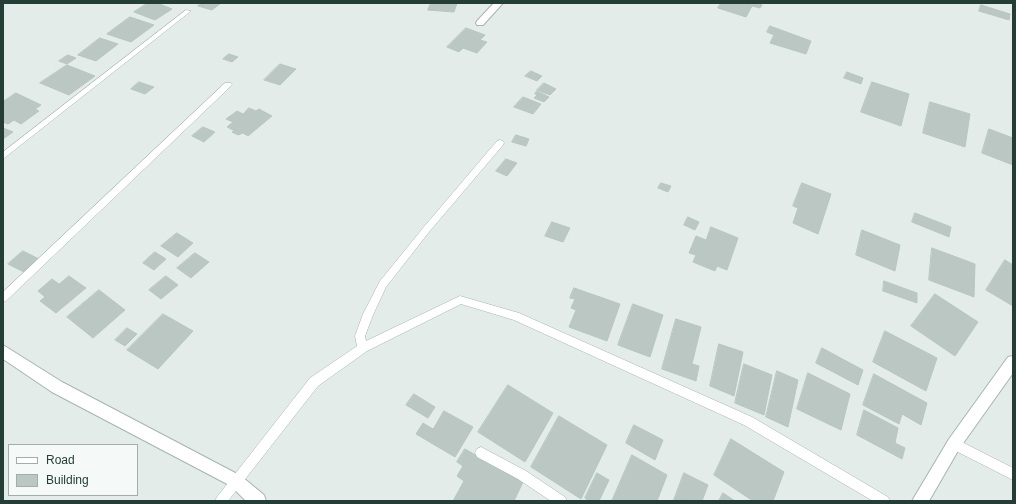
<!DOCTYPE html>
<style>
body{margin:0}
#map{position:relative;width:1016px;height:504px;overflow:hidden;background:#e4ece9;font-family:Arial,sans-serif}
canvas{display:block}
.frame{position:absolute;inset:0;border:4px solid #253d37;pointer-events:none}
.legend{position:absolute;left:8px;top:444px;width:130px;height:52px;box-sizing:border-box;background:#f5f9f7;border:1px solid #a2aeaa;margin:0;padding:5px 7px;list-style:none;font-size:12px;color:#253d37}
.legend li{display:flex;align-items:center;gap:8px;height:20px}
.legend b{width:20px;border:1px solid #a2aeaa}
</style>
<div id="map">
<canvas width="1016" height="504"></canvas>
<div class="frame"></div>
<ul class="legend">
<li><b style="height:5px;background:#fff"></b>Road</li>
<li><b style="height:11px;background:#bac7c2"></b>Building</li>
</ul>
</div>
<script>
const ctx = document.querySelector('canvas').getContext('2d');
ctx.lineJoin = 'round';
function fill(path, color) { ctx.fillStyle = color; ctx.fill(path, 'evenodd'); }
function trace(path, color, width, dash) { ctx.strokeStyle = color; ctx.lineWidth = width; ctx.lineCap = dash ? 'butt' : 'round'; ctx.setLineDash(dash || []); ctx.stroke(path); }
const building = new Path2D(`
 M148,3H157L172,9L155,20L134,12Z
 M201,3H221L212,10L198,6Z
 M431,3H457L454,12L428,10Z
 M721,3H757L762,5L760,8L752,6L746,17L718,8Z
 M981,5L1010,14L1009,20L979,11Z
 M130,17L154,25L131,42L107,34Z
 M770,26L811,41L806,54L770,43L774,35L767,32Z
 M466,28L485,35L480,40L487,42L477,53L463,48L459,52L447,47Z
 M100,38L118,44L96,61L78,55Z
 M229,54L238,57L232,62L223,59Z
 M68,55L76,58L67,64L59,61Z
 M280,64L296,69L280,85L264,80Z
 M67,65L95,76L69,95L40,83Z
 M531,71L542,76L537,81L525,76Z
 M847,72L863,78L861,84L844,78Z
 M139,82L154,87L145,94L131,89Z
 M872,82L909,94L901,126L861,112Z
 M544,83L556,89L550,95L537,90Z
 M537,91L549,97L544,102L534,98L537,95L535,94Z
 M16,93L41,105L35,109L39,111L21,124L14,120L8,124L3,122V102Z
 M523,97L541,104L533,114L514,107Z
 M930,102L970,114L965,147L923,133Z
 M249,108L256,111L259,109L272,116L248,136L243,133L238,135L232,132L235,131L227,127L233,122L226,119L237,111L243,114Z
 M203,127L215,132L204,142L192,136Z
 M3,128L13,132L3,139Z
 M989,129L1013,138V165L982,153Z
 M516,135L529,139L526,146L512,142Z
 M506,159L517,163L507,176L496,171Z
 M661,183L671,186L668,192L658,188Z
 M802,183L831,194L818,234L793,223L798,208L793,206Z
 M915,213L951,227L949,237L912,222Z
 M688,217L699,222L695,230L684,225Z
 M552,222L570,228L563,242L545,236Z
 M711,227L738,238L727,270L717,266L715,271L693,262L696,255L689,253L696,236L706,240Z
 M862,230L900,245L895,271L856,255Z
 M177,233L193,243L178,257L161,246Z
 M932,248L975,264L974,297L929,280Z
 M23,251L39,259L24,272L8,264Z
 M155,252L166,259L154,270L143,263Z
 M195,253L209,262L191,278L177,268Z
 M1005,260L1013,265V306L986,290Z
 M69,276L86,288L56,313L40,301L45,297L38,291L52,279L59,284Z
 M166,276L178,285L161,299L149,290Z
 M884,281L917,293V303L883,291Z
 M574,288L620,304L607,341L569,327L576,310L571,308L575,299L570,298Z
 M99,290L125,310L93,338L67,317Z
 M935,294L978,322L955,356L911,326Z
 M633,304L663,315L650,357L618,345Z
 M163,314L193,331L158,369L127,350Z
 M676,319L701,327L692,364L699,366L696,381L662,369Z
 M127,328L137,334L125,346L115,340Z
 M885,331L937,358L926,391L873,362Z
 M719,344L743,352L734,396L710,386Z
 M822,348L863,370L858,385L816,363Z
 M744,364L772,375L764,415L735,403Z
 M777,371L798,380L788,427L766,417Z
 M808,373L850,394L841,430L797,409Z
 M874,374L927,403L921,425L902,414L899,424L863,405Z
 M508,385L553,413L525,462L478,432Z
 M414,394L435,407L428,418L406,405Z
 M864,410L898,428L895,443L905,448L902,459L857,435Z
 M444,411L473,427L455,457L416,434L423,423L433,429Z
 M559,416L607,445L581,499L531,467Z
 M634,425L663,440L655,460L626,443Z
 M731,439L784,472L773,501H753L714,475Z
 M465,449L523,482L514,501H453L464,481L457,476L463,466L457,462Z
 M632,455L667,475L657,501H612Z
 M597,473L609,480L599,501H589L585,498Z
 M684,473L708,485L702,501L674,500Z
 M723,493L735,501H719Z`);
const service = new Path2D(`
 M186,10L191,11L3,159V152Z
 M225,83H231L232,85L6,301L3,302V292Z
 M500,140L503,141L504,143L503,145L429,232L386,287L373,315L365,336L366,341L460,296L519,313L752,417L888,497L890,501H873L744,425L514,320L461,304L367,351L318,386L228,501H215L217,497L310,378L357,346L355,336L363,314L380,281L423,228L497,141Z
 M954,438L1013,468V480L950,448L948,444L950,440Z
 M481,447L526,471L565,497L567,501H551L518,479L477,457L475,453L477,449Z`);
const minor = new Path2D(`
 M494,3H503L483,25H477L476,23L477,21Z
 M3,345L62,382L241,476L264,495L266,501H246L231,486L52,392L3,359Z
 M1013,356V373L959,449L929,501H912L949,439L1008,357Z`);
fill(building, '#bac7c2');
trace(building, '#b7c6c0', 1);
trace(service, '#a7b4b0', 1);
trace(minor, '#a7b4b0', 2);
fill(service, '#fff');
fill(minor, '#fff');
</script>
